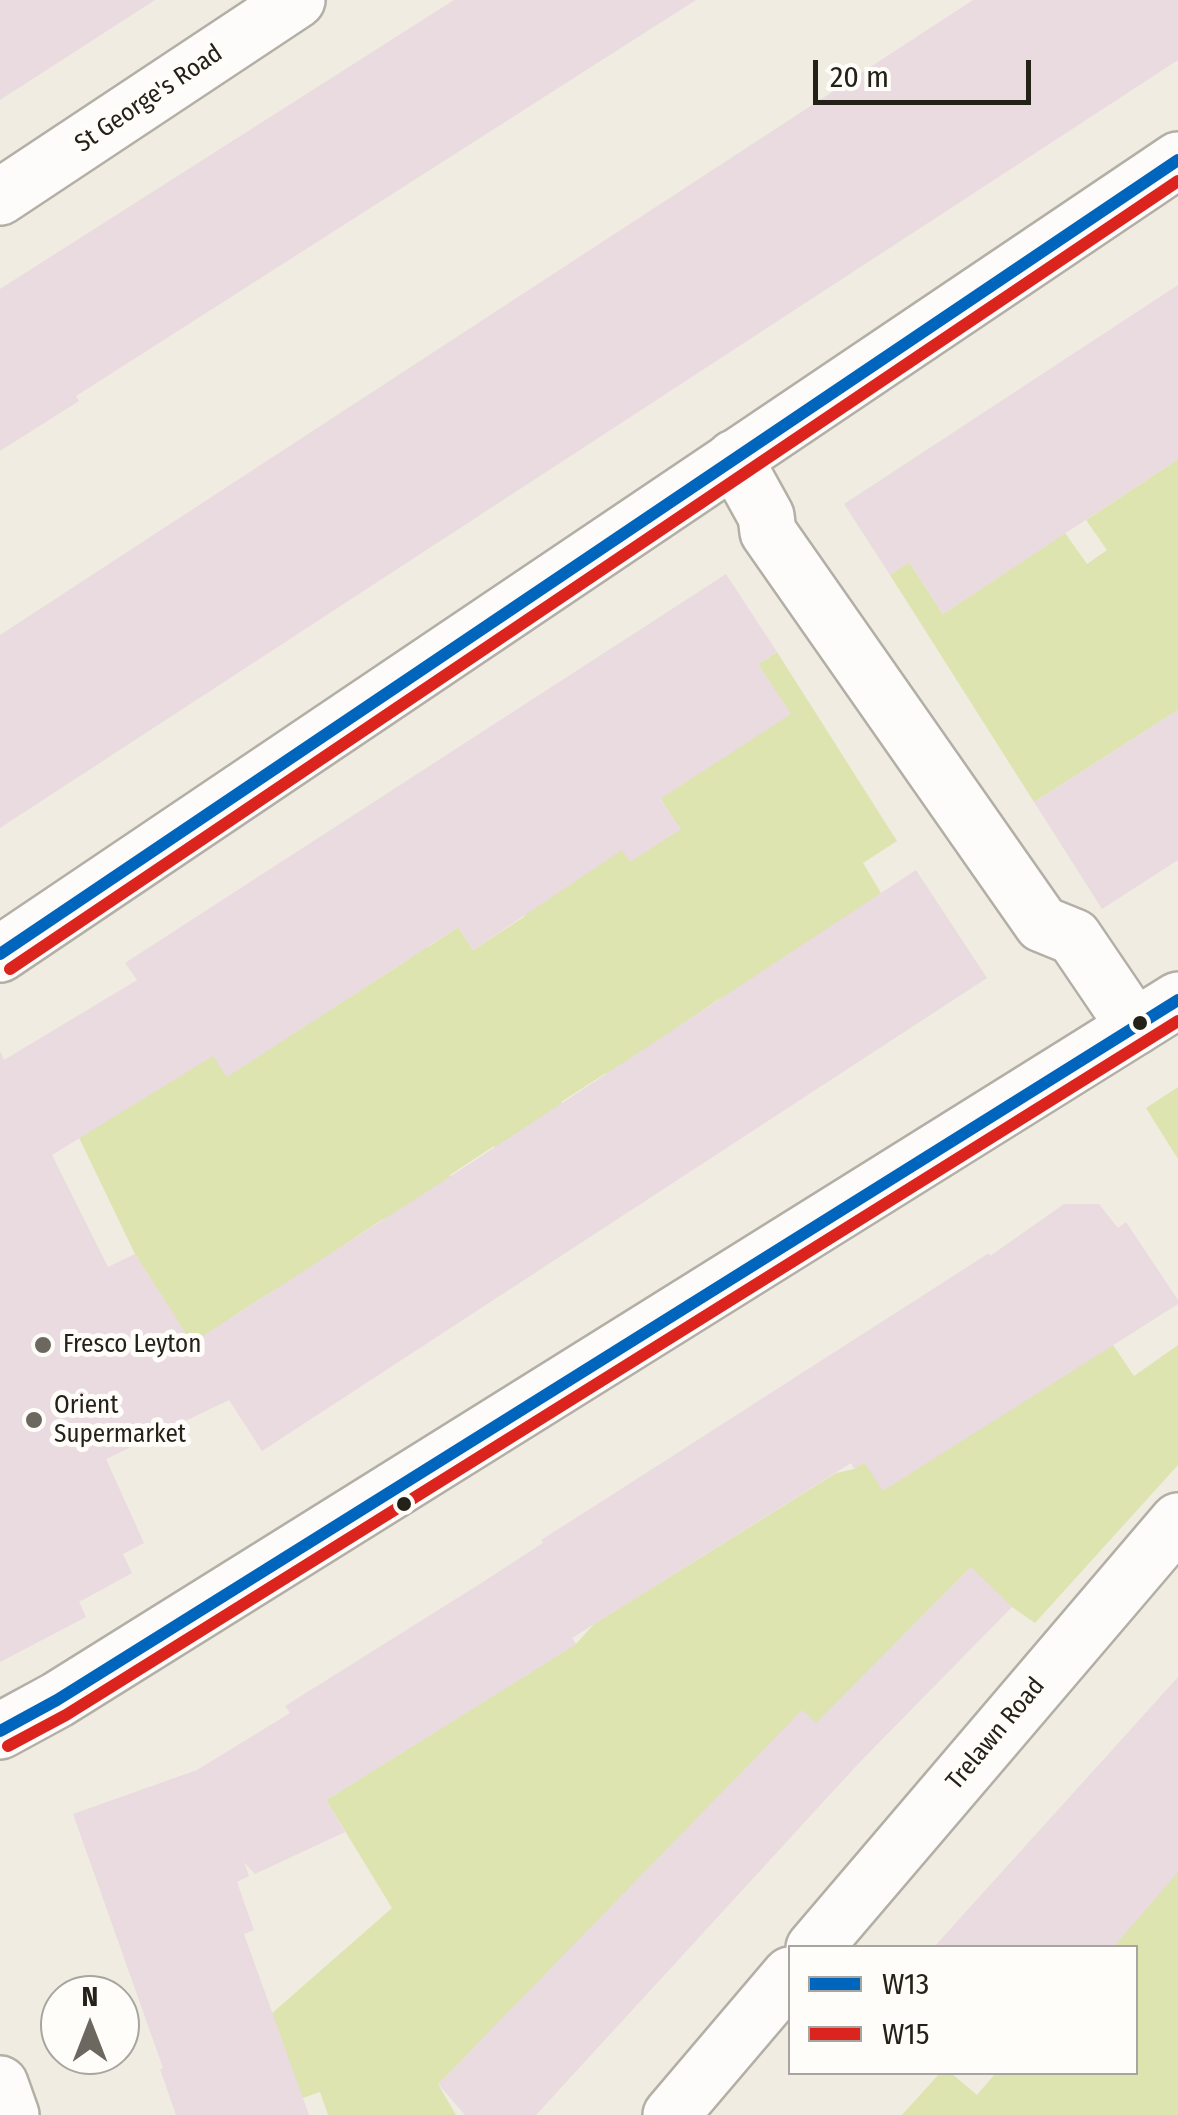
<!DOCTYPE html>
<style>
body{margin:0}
#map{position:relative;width:1178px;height:2115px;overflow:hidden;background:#f1ece1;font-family:"Fira Sans Condensed",sans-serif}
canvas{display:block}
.legend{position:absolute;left:788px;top:1945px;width:350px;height:130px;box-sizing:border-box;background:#fffdf9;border:2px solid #a7a59f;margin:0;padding:12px 18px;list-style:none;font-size:30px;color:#242119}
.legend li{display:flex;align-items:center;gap:20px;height:50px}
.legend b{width:50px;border:2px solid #a7a59f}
.north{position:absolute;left:40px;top:1975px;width:100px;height:100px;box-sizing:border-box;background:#fffdf9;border:2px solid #a7a59f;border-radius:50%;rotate:0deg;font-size:28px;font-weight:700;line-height:40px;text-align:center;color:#242119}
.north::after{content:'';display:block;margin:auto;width:35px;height:45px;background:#6c685f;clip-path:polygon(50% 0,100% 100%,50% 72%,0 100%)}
.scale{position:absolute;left:813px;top:60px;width:218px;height:45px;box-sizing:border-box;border:5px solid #242119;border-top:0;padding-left:12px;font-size:30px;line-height:35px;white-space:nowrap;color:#242119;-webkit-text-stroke:8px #fffdf9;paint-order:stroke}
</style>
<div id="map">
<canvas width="1178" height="2115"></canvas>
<ul class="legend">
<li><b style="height:12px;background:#0065bd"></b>W13</li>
<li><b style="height:12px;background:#dc241f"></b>W15</li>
</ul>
<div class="north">N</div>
<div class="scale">20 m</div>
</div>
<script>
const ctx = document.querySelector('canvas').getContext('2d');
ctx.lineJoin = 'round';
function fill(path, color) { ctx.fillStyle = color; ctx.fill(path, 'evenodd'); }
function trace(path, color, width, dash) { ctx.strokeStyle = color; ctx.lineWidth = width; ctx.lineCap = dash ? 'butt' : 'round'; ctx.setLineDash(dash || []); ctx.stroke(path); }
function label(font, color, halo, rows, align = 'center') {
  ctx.font = font + ' "Fira Sans Condensed",sans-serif'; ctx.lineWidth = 10; ctx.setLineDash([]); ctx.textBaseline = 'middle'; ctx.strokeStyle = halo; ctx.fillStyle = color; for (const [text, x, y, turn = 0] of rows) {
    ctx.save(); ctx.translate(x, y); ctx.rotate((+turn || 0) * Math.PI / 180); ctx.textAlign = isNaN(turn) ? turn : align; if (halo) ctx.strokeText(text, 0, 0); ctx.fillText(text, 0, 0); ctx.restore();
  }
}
const green = new Path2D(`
 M1178,459V710L1034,802L890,575L909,562L943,614L1065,533L1087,564L1107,550L1086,520Z
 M777,652L897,841L863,863L881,893L737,1027L719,999L674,1030L624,1100L606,1073L561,1102L578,1129L511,1171L494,1146L450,1175L467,1201L400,1243L383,1219L338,1249L287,1316L271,1292L229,1319L207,1368L135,1254L70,1119L194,1026L227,1076L409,959L393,892L428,947L458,927L473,950L524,917L574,777L630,861L680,829L660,798L790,714L758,664Z
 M1178,1087V1159L1146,1108Z
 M1113,1345L1134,1376L1178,1345V1465L1035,1623L1012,1607L970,1568L816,1724L438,2084L456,2115H328L320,2092L271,2109L262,2022L392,1908L326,1800L576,1644L594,1624L836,1473L854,1469L864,1462Z
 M1178,1819V2115H902L940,2073H951L977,2095L994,2075L992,2073L1136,2072V1948L1056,1947Z`);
const building = new Path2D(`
 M0,0H155L0,100Z
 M454,0H696L76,396L79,401L0,451V289Z
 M973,0H1178V60L0,828V635Z
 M1178,285V459L943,614L909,562L890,575L844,504Z
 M726,574L777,652L758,664L791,714L660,799L681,829L630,862L622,850L473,950L458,927L227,1077L213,1056L52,1155L108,1267L135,1254L192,1343L451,1176L916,870L987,978L262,1451L229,1400L106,1459L144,1543L123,1554L132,1573L79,1602L86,1617L0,1662V1051L4,1060L137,980L125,963Z
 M1178,710V860L1102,909L1034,802Z
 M1064,1204H1099L1118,1228L1126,1222L1178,1300V1304L883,1491L864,1462L854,1469L851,1463L572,1638L576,1644L527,1675L326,1800L345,1832L255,1874L244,1862L249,1876L237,1882L254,1930L244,1934L309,2115H176L160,2069L163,2068L73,1814L197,1770L290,1713L285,1706L475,1587L543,1543L541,1540L593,1507L989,1253L990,1256Z
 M971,1567L1012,1607L858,1764L536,2115H465L438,2084L802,1710L816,1723Z
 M1178,1677V1872L1113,1948H933Z`);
const street = new Path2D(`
 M0,197L297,0
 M734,458L766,516L768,532L1042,924L1074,937L1135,1027
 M814,1948L1178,1521
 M671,2115L790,1975`);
const primary = new Path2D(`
 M0,954L1178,160
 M0,1731L57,1700L1178,1000
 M0,2084L11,2115`);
const bus1 = new Path2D(`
 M0,954L1178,160
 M0,1731L57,1700L1178,1000`);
const bus2 = new Path2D(`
 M10,969L1178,181
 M8,1746L66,1715L1178,1021`);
const markers = [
 [1140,1023,9,"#242119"],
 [43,1345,10,"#6c685f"],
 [34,1420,10,"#6c685f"],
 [404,1504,9,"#242119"]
];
const streetNames = [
 ["St George's Road",149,99,-34],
 ["Trelawn Road",996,1734,-50]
];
const poiNames = [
 ["Fresco Leyton",63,1345],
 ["Orient",54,1406],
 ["Supermarket",54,1435]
];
fill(green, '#dde4af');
fill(building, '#e9dbe0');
trace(street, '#b3afa6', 60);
trace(primary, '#b3afa6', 60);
trace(street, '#fdfcfa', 55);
trace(primary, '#fdfcfa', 55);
trace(bus1, '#0065bd', 12);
trace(bus2, '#dc241f', 12);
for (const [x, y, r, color] of markers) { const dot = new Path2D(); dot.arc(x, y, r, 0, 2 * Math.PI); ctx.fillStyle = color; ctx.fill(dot); trace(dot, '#fffdf9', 4); }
label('25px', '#242119', '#fffdf9', streetNames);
label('25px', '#242119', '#fffdf9', poiNames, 'left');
</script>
